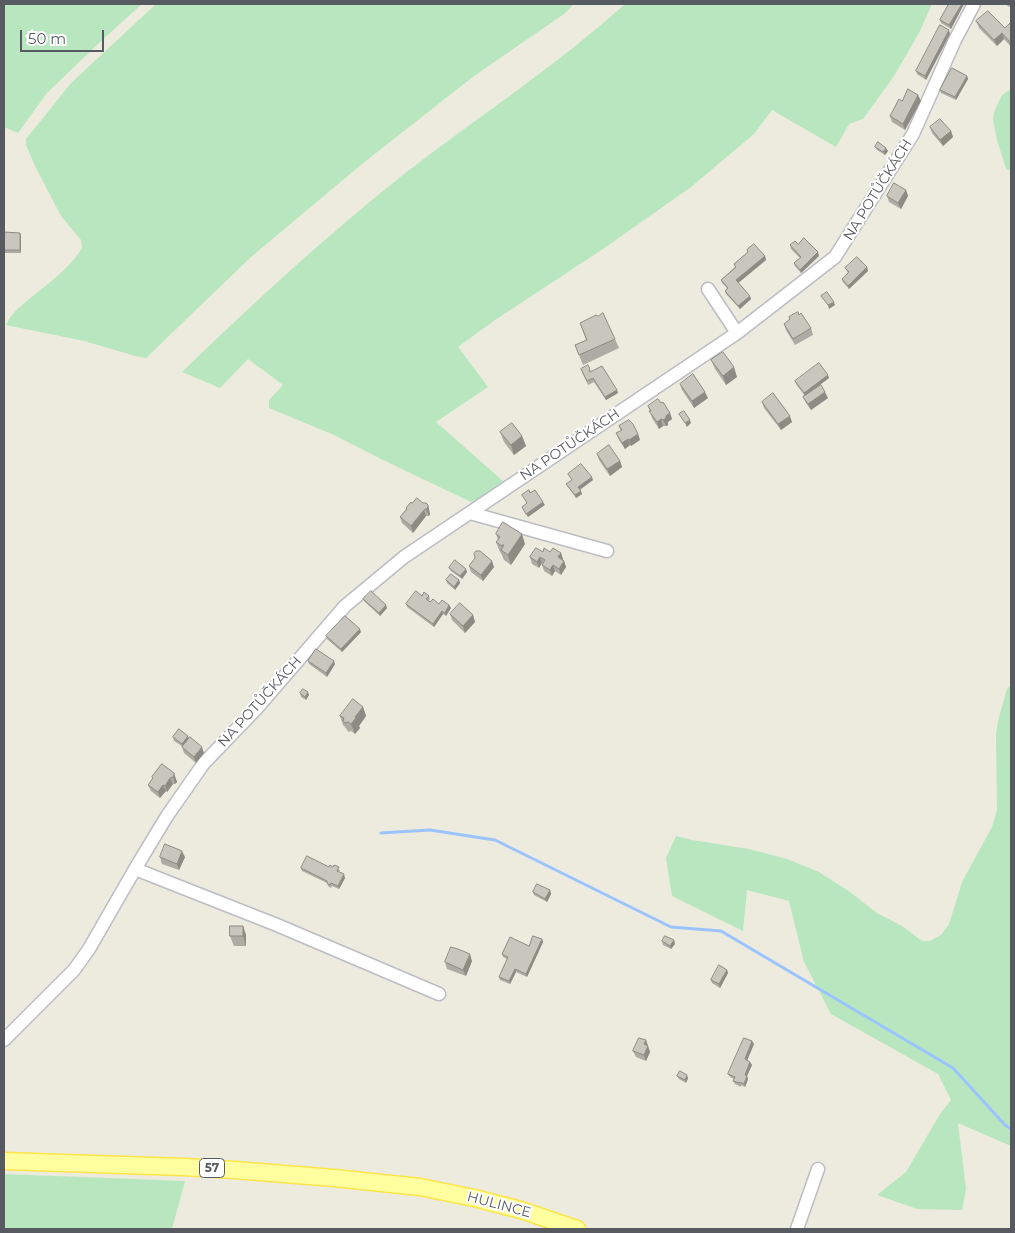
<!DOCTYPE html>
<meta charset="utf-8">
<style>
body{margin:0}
#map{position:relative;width:1015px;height:1233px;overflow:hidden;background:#ecebde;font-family:Montserrat,sans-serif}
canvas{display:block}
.frame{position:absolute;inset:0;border:5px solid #575a61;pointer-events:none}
.scale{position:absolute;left:20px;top:30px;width:84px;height:22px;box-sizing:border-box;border:2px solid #575a61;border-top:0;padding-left:6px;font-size:15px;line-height:18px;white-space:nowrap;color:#575a61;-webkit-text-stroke:4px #fff;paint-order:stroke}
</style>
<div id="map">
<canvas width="1015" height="1233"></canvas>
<div class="frame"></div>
<div class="scale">50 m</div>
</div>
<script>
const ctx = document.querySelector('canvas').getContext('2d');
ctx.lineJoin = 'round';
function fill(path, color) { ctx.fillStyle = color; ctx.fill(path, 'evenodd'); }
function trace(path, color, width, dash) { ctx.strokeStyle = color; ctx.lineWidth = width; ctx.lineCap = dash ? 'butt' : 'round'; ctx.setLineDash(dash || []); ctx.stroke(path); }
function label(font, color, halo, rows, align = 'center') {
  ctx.font = font + ' Montserrat,sans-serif'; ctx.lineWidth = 4; ctx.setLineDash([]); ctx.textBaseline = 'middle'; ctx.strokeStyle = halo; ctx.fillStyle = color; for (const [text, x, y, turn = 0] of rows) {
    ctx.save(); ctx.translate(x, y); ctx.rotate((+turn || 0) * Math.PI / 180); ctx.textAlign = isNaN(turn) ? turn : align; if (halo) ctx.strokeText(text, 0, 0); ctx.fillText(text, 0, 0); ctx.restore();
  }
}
const green = new Path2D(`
 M6,4H142L100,42L47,93L18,133L4,127V6Z
 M156,4H574L564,14L474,76L362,164L251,257L146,358L139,357L84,341L6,325L4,326L6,325C12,311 27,301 38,292C53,280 73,264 82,248L81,240L61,216L36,168L26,145V139L71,83Z
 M625,4H932L919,33L894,76L863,119L849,124L836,147L772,110L754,134L691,187L603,249L495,320L458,347L488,387L436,422L503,481L490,493L471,502L381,459L334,435L269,408V400L283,385L248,359L220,388L182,372C253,303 326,236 404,174C478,117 556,66 625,4Z
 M1011,89V171L1006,169L997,140L993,120L994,112L1002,95Z
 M1011,685V1146L958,1123L966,1189L962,1210L917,1209L877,1195L906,1172L940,1114L951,1100L938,1074L831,1014L804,962L789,901L747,890L743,931L672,896L666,858L676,836L692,840L749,849L787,859L819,872L850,892L877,913L902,926L922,941H930L941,935L949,924L962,882L992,827L997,810L996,734L999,717L1007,689Z
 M4,1174L185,1181L172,1229H4Z`);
const stream = new Path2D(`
 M381,833L430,830L495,840L671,927L721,931L953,1068L1005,1125L1011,1129`);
const minor = new Path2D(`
 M708,289L737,333
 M470,513L607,551
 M135,869L277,925L439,994
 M4,1040L74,970L89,949L135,869L167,816L204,763L257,708L345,606L404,557L737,333L835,257L913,134L955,40L974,4
 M797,1229L818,1169`);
const major = new Path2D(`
 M4,1161L184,1167L235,1170L334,1178L420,1187L474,1198L521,1210L577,1229`);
const wall = new Path2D(`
 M949,4H964L951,29L941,23L940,20Z
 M1005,4H1011V8Z
 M976,21L1005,28L1011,22V47L1004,39L997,46L979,28Z
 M950,34L926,80L917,74L916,71Z
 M967,76L968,79L956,100L941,93L940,90Z
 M902,101H921L905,130L892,122L890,116Z
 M930,127L951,131L953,137L943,146L932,133Z
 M875,147L888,151L885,155L877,150Z
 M906,190L908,196L901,209L889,202L887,196Z
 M4,230V232L20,233L21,236V253H4Z
 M798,244L819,256L801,273L795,266L794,263L800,258L791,249L790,245Z
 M747,250L765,256L766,260L738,283L751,299L740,309L726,294L725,291L727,288L722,283L721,280L735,267L734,264L748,252Z
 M867,267L868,271L849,289L843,282L842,279L848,273L845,268Z
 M789,317L811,328L813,335L795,345L786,330L784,324L790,320Z
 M580,323L615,339L619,348L583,365L575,345L586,340Z
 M711,360L737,377L726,385L715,369Z
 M590,369L591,372L617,390L618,393L606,400L594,382L588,385L582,372Z
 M829,378L811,391L828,398L811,410L806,403L803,397L805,396L796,384L795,381Z
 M680,384L708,398L694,408L682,390Z
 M762,402L792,422L781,430L764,408Z
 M661,403L670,413L672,419L668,422V425L666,426H663L659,429L652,418L648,406Z
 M619,426L638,434L640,440L631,446L630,445L625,449L619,440L616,433L621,431Z
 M500,432L522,436L526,446L514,455L504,442Z
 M597,454L620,461L622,467L610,476L599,460Z
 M568,474L593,480L580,490L582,494L576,498L568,487L566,484L572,480Z
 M423,503L428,505L430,514L429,516H426L413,533L402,523L400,517L406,509V508Z
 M496,534L525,544L511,565L504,560L501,553L500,552L496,542L498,540Z
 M543,552L561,553L563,560L564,561L566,567L561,575L555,571L552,576L544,571L542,565L543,564L542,563L539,568L532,564L530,557Z
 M469,566L494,567L483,581L471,572Z
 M449,568L467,572L462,579L451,571Z
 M446,580H459L460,583L455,590L447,583Z
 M422,596H429L430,599L429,601L430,602L449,605L451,608L446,616L443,614L434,627L407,607L406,604Z
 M363,599L387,608L380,616L365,602Z
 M450,614L473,615L475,622L465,633L452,620Z
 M361,632L342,652L327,639L326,636Z
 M308,661L335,664L327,677L309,664Z
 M300,693L309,695L306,700L301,697Z
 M363,707L366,716L359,726L360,728L355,734L351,731L349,732L347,730L345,727L343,725L340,716Z
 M173,737L189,738L204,753L196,763L184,753L182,747V746L174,741Z
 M162,764L176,779L177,782L175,784H173L167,792L166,791L160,798L151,791L148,785L153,778L152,777Z
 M160,857H185L179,870L162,864Z
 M329,867L340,870L339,872L345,878L339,889L332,886L331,888L328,886L327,883L302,871L301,868Z
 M550,890L551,894L547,902L534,895L533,892Z
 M243,926L246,935V946H234L230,936Z
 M542,939L543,942L527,977L516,972L510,984L500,980L499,977L507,959L503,957L502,954L529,946Z
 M674,940L675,944L671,949L663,945L662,941Z
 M472,961L466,976L447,969L445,962Z
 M727,970L728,973L720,988L712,983L711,980Z
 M646,1040L650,1052L646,1061L636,1057L633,1051Z
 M754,1044L747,1060L752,1065L747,1076L748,1079L745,1087L741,1085V1087L735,1084L733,1081L734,1079L730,1077L728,1074Z
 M677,1076L688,1078L686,1083L679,1079Z`);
const shadedWall = new Path2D(`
 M962,4H964L951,29L949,25Z
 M949,30L950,34L926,80L925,76Z
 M1002,33L1004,39L997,46L994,40Z
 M967,76L968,79L956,100L955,97Z
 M918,95L921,101L905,130L903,124Z
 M951,131L953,137L943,146L940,140Z
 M886,148L888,151L885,155L883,152Z
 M906,190L908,196L901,209L898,203Z
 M20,233L21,236V253L20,250Z
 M818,252L819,256L801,273L800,270Z
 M765,256L766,260L737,284L736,280Z
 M867,267L868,271L849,289L848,286Z
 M750,296L751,299L740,309L738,306Z
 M834,302L835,305L829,309L828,305Z
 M734,367L737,377L726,385L723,376Z
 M828,375L829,378L805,396L804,393Z
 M617,390L618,393L606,400L605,397Z
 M705,392L708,398L694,408L692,401Z
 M825,392L828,398L811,410L808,404Z
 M670,413L672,419L668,422V425L666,426L663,420L666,416Z
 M790,416L792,422L781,430L778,424Z
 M661,419L663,426L659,429L657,422Z
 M690,420L691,423L687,427L685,423Z
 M638,434L640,440L631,446L629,440Z
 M522,436L526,446L514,455L511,445Z
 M628,439L630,445L625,449L622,443Z
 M620,461L622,467L610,476L607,469Z
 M592,477L593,480L579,490L578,487Z
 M581,491L582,494L576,498L575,495Z
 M543,502L545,505L528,517L526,514Z
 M428,505L430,514L429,516L426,509Z
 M424,510L426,516L413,533L411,526Z
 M522,534L525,544L511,565L508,555Z
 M561,553L563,559L560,563L558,557Z
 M540,557L542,563L539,568L537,562Z
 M492,561L494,567L483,581L481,575Z
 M564,561L566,567L561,575L559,569Z
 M553,565L555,571L552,576L550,570Z
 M466,569L467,572L462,579L460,576Z
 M459,580L460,583L455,590L454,587Z
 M386,605L387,608L380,616L379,613Z
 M449,605L451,608L446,616L445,613Z
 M442,611L443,614L434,627L433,624Z
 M473,615L475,622L465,633L463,626Z
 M360,629L361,632L342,652L341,649Z
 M334,661L335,664L327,677L326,673Z
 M308,692L309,695L306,700L305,697Z
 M363,707L366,716L359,726L360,728L355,734L351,724L355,717Z
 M188,736L189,739L183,747L182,744Z
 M202,747L204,753L196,763L194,757Z
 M174,773L177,782L175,784L173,777Z
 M170,778L173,784L167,792L165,786Z
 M163,785L166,791L160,798L158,792Z
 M182,851L185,857L179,870L177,864Z
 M344,874L345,878L339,889L338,886Z
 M550,890L551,894L547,902L545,899Z
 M243,926L246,935V946L243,936Z
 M542,939L543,942L527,977L526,974Z
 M674,940L675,944L671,949L670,946Z
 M470,954L472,961L466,976L463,970Z
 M515,969L516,972L510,984L509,981Z
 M727,970L728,973L720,988L719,984Z
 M646,1040L650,1052L646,1061L644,1055V1044Z
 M752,1041L754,1044L746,1063L745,1059Z
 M750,1062L752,1065L746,1078L745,1075Z
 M687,1075L688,1078L686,1083L685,1080Z
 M747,1076L748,1079L745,1087L744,1084Z`);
const building = new Path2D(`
 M949,4H962L949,25L940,20Z
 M988,11L1005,28L1011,22V40L1010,42L1002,33L994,40L976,21Z
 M940,25L949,30L925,76L916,71Z
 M952,68L967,76L955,97L940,90Z
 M908,89L918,95L903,124L890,116L899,99L902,101Z
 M940,119L951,131L940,140L930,127Z
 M878,142L886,148L883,152L875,147Z
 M894,183L906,190L898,203L887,196Z
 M4,232L20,233V250H4Z
 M804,238L818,252L800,270L794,263L801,257L790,245L795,241L798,244Z
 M754,244L765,256L736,280L750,296L738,306L725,291L728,288L721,280L736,267L734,264L748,252L747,250Z
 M857,257L867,267L848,286L842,279L849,272L845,268Z
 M827,292L834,302L828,305L821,296Z
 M798,312L799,315L801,313L811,328L793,339L784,324L790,319L789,317Z
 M603,313L615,339L579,355L575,345L587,340L580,323L596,315L598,316Z
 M723,352L734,367L723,376L711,360Z
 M819,363L828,375L804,393L795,381Z
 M588,365L590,369L589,370L590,372L602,366L617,390L605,397L593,378L587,381L581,369Z
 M693,374L705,392L692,401L680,384Z
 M821,385L825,392L808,404L803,397Z
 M773,393L790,416L778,424L762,402Z
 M658,399L661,403L663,402L670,413L666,416V418L663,420L661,419L657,422L649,411H651L648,406Z
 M684,411L690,420L685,423L679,414Z
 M629,420L633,424L638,434L629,440L628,439L622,443L616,433L622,430L619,426Z
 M512,423L522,436L511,445L500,432Z
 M609,445L620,461L607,469L597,454Z
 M581,464L592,477L578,487L581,491L575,495L566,484L572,480L568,474Z
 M529,490L530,493L535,490L543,502L526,514L522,507L527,503L522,495Z
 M417,498L423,503H426L428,505V507L426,509L424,510L411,526L400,517L407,509L406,508L411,502L412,503Z
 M503,522L522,534L508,555L501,550L504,545H502V546L496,542L500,537L496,534Z
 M536,548L543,552L544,548L550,552L553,548L561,553L558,557L564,561L559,569L553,565L550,570L542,565L545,560L540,557L537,562L530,557Z
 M476,551H480L492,561L481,575L469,566L475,558L474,554Z
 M455,560L466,569L460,576L449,568Z
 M451,574L459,580L454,587L446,580Z
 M371,591L386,605L379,613L363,599Z
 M416,591L422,596L424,592L429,596L426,599L430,602L433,599L439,604L442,600L449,605L445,613L442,611L433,624L406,604Z
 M460,603L473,615L463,626L450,614Z
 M345,616L360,629L341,649L326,636Z
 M316,649L334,661L326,673L308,661Z
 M303,689L308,692L305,697L300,693Z
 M353,699L363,707L355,717L356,718L351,724L348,722L346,723L343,721L344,718L340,716Z
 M179,729L188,736L182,744L173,737Z
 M190,737L202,747L194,757L182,747Z
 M162,764L174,773V775L173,777L170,778L165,786L163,785L158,792L148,785L153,778L152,777Z
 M165,844L182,851L177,864L160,857Z
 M307,856L329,867L330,865L333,867L334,865L339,867L337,871L344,874L338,886L331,883L330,885L327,883V881L301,868Z
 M537,884L550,890L545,899L533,892Z
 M230,926H243V936H230Z
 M533,936L542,939L526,974L515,969L509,981L499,977L508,957L502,954L510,937L529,946Z
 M665,936L674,940L670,946L662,941Z
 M451,947L458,949L470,954L463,970L445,962Z
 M719,965L727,970L719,984L711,980Z
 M639,1038L646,1040L644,1044L648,1046L644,1055L633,1051Z
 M744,1038L752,1041L745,1059L750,1062L745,1075L747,1076L744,1084L740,1082L739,1083L733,1081L735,1077L728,1074Z
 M680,1071L687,1075L685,1080L677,1076Z`);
const shields = [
 [212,1168,25]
];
const shieldNames = [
 ["57",212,1168]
];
const streetNames = [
 ["NA POTŮČKÁCH",878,190,-58],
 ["NA POTŮČKÁCH",570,445,-34],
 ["NA POTŮČKÁCH",260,702,-48],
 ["HULINCE",499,1205,15]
];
fill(green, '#b8e7bf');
trace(stream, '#9bc4ff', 3);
trace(minor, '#bcbdc4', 15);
trace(major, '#fce548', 19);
trace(minor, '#fff', 12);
trace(major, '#ffffa0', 16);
fill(wall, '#adaba3');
fill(shadedWall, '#8d8b84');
fill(building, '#c9c7bd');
trace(building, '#8d8b84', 1);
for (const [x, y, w] of shields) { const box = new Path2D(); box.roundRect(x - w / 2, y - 9.5, w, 19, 4); ctx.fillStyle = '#fff'; ctx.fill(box); trace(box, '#575a61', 1); }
label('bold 12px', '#575a61', null, shieldNames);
label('14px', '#575a61', '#fff', streetNames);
</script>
